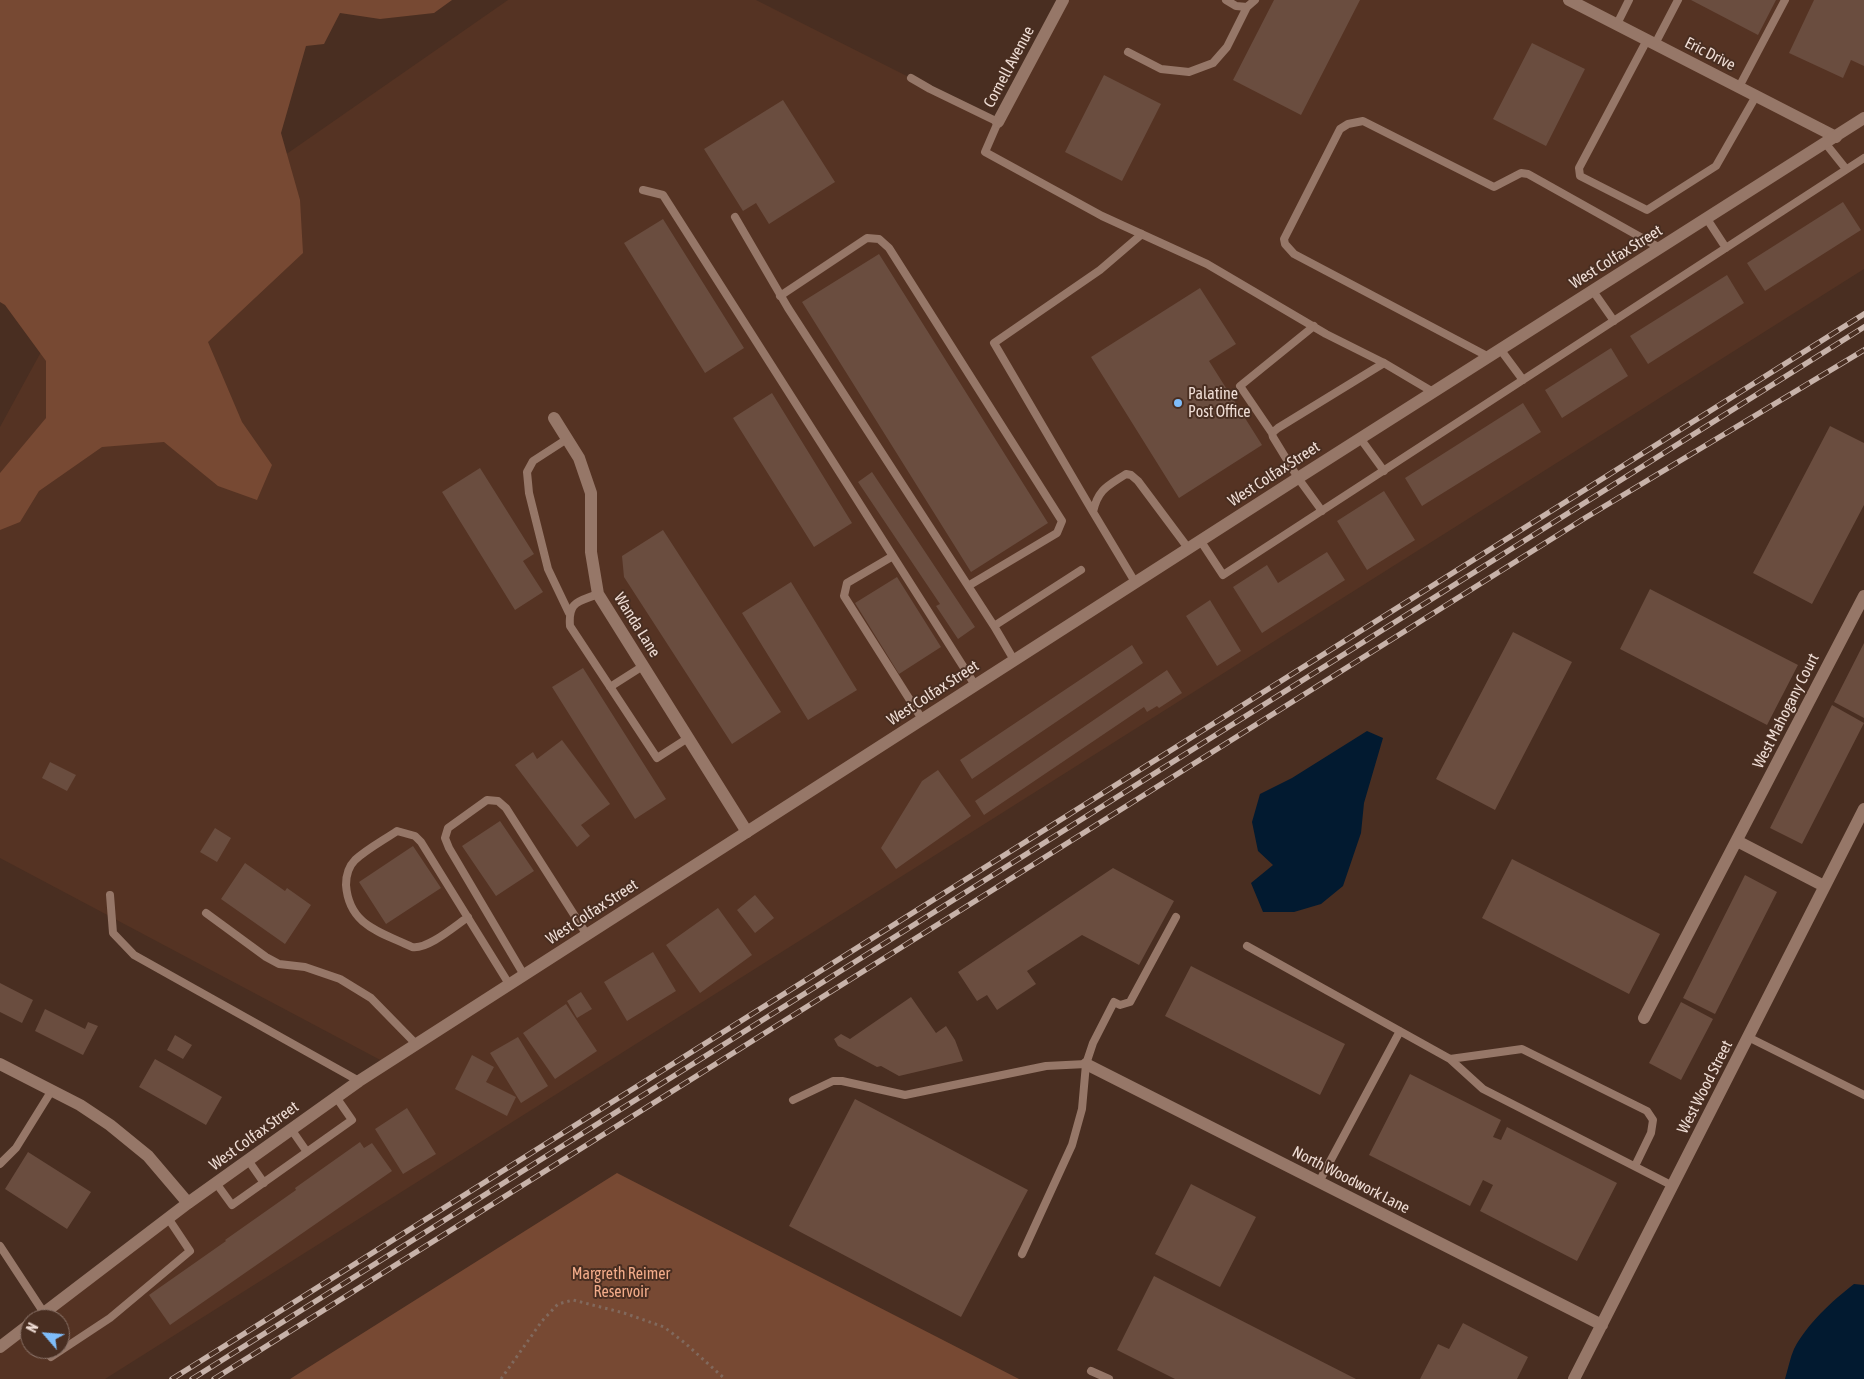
<!DOCTYPE html>
<style>
body{margin:0}
#map{position:relative;width:1864px;height:1379px;overflow:hidden;background:#492e21;font-family:"Asap Condensed",sans-serif}
canvas{display:block}
.north{position:absolute;left:20px;top:1309px;width:50px;height:50px;box-sizing:border-box;background:#492e21;border:1px solid #8b7469;border-radius:50%;rotate:297deg;font-size:14px;font-weight:700;line-height:20px;text-align:center;color:#efddd5}
.north::after{content:'';display:block;margin:auto;width:18px;height:22px;background:#7fbdfa;clip-path:polygon(50% 0,100% 100%,50% 72%,0 100%)}
</style>
<div id="map">
<canvas width="1864" height="1379"></canvas>
<div class="north">N</div>
</div>
<script>
const ctx = document.querySelector('canvas').getContext('2d');
ctx.lineJoin = 'round';
function fill(path, color) { ctx.fillStyle = color; ctx.fill(path, 'evenodd'); }
function trace(path, color, width, dash) { ctx.strokeStyle = color; ctx.lineWidth = width; ctx.lineCap = dash ? 'butt' : 'round'; ctx.setLineDash(dash || []); ctx.stroke(path); }
function label(font, color, halo, rows, align = 'center') {
  ctx.font = font + ' "Asap Condensed",sans-serif'; ctx.lineWidth = 4; ctx.setLineDash([]); ctx.textBaseline = 'middle'; ctx.strokeStyle = halo; ctx.fillStyle = color; for (const [text, x, y, turn = 0] of rows) {
    ctx.save(); ctx.translate(x, y); ctx.rotate((+turn || 0) * Math.PI / 180); ctx.textAlign = isNaN(turn) ? turn : align; if (halo) ctx.strokeText(text, 0, 0); ctx.fillText(text, 0, 0); ctx.restore();
  }
}
const built = new Path2D(`
 M508,0H756L998,122L1063,0H1864V269L105,1379H0V1347L30,1324V1349H60V1319H36L386,1063L0,858V427L65,308Z`);
const green = new Path2D(`
 M0,0H452L434,13L380,19L340,13L324,44L306,46L281,133L300,200L303,253L208,342L242,422L272,465L257,500L218,486L164,442L102,447L39,491L20,522L0,530V473L46,418V361L5,305L0,302Z
 M617,1173L1019,1379H290Z`);
const water = new Path2D(`
 M1367,731L1383,738L1364,803L1361,833L1343,886L1321,904L1294,912H1263L1251,883L1273,865L1258,851L1252,822L1260,794L1292,778Z
 M1854,1284L1864,1285V1379H1785C1788,1369 1790,1358 1794,1349C1807,1324 1832,1301 1854,1284Z`);
const building = new Path2D(`
 M1274,0H1360L1301,115L1233,80Z
 M1691,0H1776L1758,35Z
 M1814,0H1864V66L1851,60L1843,78L1789,53Z
 M1532,43L1585,69L1546,146L1493,119Z
 M1104,75L1161,104L1122,181L1065,152Z
 M783,100L835,182L769,224L756,203L743,211L704,149Z
 M1843,202L1861,230L1765,291L1747,263Z
 M663,219L744,348L705,373L624,243Z
 M879,254L1048,523L971,572L802,302Z
 M1727,275L1744,303L1648,364L1630,336Z
 M1200,288L1236,344L1209,361L1262,445L1179,498L1091,357Z
 M1611,348L1628,376L1562,418L1545,390Z
 M772,393L852,523L814,547L733,418Z
 M1523,403L1541,432L1422,506L1405,478Z
 M1830,426L1864,443V505L1812,604L1753,573Z
 M480,468L534,554L523,561L543,592L515,610L442,492Z
 M872,472L975,627L958,639L936,606L940,604L858,482Z
 M1384,491L1415,540L1367,570L1337,521Z
 M663,530L781,712L732,744L624,577L622,556Z
 M1327,552L1345,580L1262,633L1233,587L1267,565L1278,583Z
 M897,577L941,647L899,674L855,603Z
 M791,582L857,690L808,720L742,613Z
 M1650,589L1798,665L1767,725L1620,649Z
 M1210,600L1241,651L1217,666L1186,616Z
 M1513,632L1572,662L1495,810L1436,779Z
 M1864,643V718L1834,702Z
 M1132,645L1143,663L972,779L960,760Z
 M583,668L666,799L635,819L552,687Z
 M1167,670L1182,693L1159,708L1157,706L1147,712L1144,707L984,815L975,801Z
 M1832,705L1864,723L1802,844L1770,828Z
 M562,740L610,804L581,825L590,836L577,847L515,765L533,752L537,759Z
 M50,762L76,775L67,791L42,778Z
 M938,770L971,816L896,869L881,848L922,781Z
 M500,821L534,871L496,896L462,846Z
 M215,828L231,838L217,862L200,852Z
 M413,846L441,888L386,924L359,882Z
 M1512,859L1660,934L1629,994L1482,918Z
 M245,863L285,891L287,888L311,905L285,944L221,899Z
 M1113,868L1174,901L1139,965L1082,935L1027,971L1036,984L997,1010L987,995L977,1001L958,972Z
 M1745,875L1777,892L1715,1014L1683,998Z
 M755,895L774,918L755,933L737,910Z
 M718,908L752,955L700,993L666,945Z
 M653,952L676,991L627,1021L604,982Z
 M1191,966L1345,1044L1320,1095L1165,1016Z
 M0,983L33,1000L22,1023L0,1012Z
 M581,992L592,1009L577,1018L567,1001Z
 M911,997L936,1033L946,1026L955,1040L963,1061L899,1076L881,1066L877,1067L838,1046L834,1039L841,1034L850,1039Z
 M1681,1002L1713,1019L1681,1080L1649,1063Z
 M566,1004L597,1051L555,1079L523,1033Z
 M45,1009L85,1029L88,1022L98,1026L83,1055L35,1031Z
 M175,1035L192,1045L183,1059L167,1050Z
 M518,1037L548,1086L521,1103L490,1053Z
 M472,1055L494,1067L486,1082L516,1097L507,1116L455,1089Z
 M155,1059L222,1097L206,1125L139,1087Z
 M1410,1074L1501,1120L1493,1137L1501,1140L1507,1127L1617,1183L1577,1261L1480,1211L1493,1185L1483,1180L1470,1206L1369,1155Z
 M855,1099L1028,1190L961,1317L789,1226Z
 M407,1108L436,1154L403,1174L375,1129Z
 M360,1142L364,1148L372,1143L392,1171L170,1325L149,1295L226,1241L225,1240L296,1190L295,1188Z
 M28,1152L91,1192L67,1229L5,1189Z
 M1191,1184L1256,1217L1220,1287L1155,1254Z
 M1154,1276L1356,1379H1175L1117,1350Z
 M1463,1323L1528,1357L1517,1379H1420L1438,1344L1449,1349Z`);
const path = new Path2D(`
 M501,1379L542,1321L558,1304L573,1300L624,1313L664,1327L685,1343L725,1379`);
const service = new Path2D(`
 M1226,0L1236,6L1247,7L1255,0
 M1617,24L1629,0
 M1647,40L1579,168L1580,176L1647,210L1716,166L1756,96
 M1655,44L1678,0
 M1128,52L1161,69L1189,72L1213,63L1227,47L1247,7
 M911,78L930,89L998,122L985,152L1102,216L1207,264L1326,334L1384,363L1433,392
 M1739,87L1785,0
 M1826,144L1846,169
 M643,190L663,195L975,685
 M735,217L788,308L994,626
 M1707,219L1726,248
 M1593,291L1614,321
 M780,296L867,238L879,239L889,248L1062,521L1057,533L968,586
 M1500,349L1523,380
 M1489,357L1294,254L1285,244L1284,239L1340,129L1348,124L1363,121L1494,187L1521,173L1528,174L1660,248
 M1272,433L1240,386L1314,326
 M1360,438L1384,471
 M567,439L533,461L527,472L529,493L548,569L569,613
 M1322,511L1298,478L1273,437L1272,433L1278,428L1384,363
 M1093,512L994,343L1100,270L1142,234
 M1200,540L1223,575L1864,158
 M893,556L847,583L844,596L922,719
 M1135,582L1093,512C1098,489 1108,486 1126,474L1131,475L1138,481L1188,548
 M598,594C578,602 568,601 570,626L657,758L688,738
 M1014,660L994,626L1081,570
 M610,687L643,666
 M110,895L113,933L134,955L359,1081
 M206,913L266,957L279,964L305,967L340,979L371,998L416,1044
 M468,917C455,926 427,950 412,947C381,932 349,926 346,885C346,876 349,866 355,860C367,849 384,840 397,831L415,836L421,842L509,984
 M1247,946L1450,1059L1483,1089L1673,1186
 M524,975L449,848L445,838L448,828L487,800L498,801L506,808L587,935
 M1748,1037L1864,1095
 M1450,1059L1522,1049L1647,1111L1653,1120L1651,1133L1635,1166
 M793,1100L833,1081H842L905,1095L1046,1066L1086,1064
 M291,1129L307,1152
 M248,1160L264,1183
 M0,1164L16,1148L52,1090
 M1319,1182L1400,1031
 M216,1183L232,1205L352,1120L336,1097
 M0,1246L44,1313
 M1022,1254L1072,1145L1082,1109L1086,1064L1093,1043L1114,1002L1120,1005L1130,1002L1176,917
 M45,1349L51,1357L110,1318L190,1251L168,1218
 M1091,1371L1109,1379`);
const minor = new Path2D(`
 M1569,0L1836,137
 M998,122L1063,0
 M554,418L579,458L591,493V552L598,594L747,832
 M1737,841L1824,886
 M1644,1018L1864,596
 M0,1064L80,1105L110,1125L148,1156L188,1203
 M1086,1064L1602,1325
 M1574,1379L1864,809`);
const tertiary = new Path2D(`
 M36,1319L188,1203L359,1081L1298,478L1864,118
 M0,1347L30,1324`);
const rail = new Path2D(`
 M172,1379L1864,314
 M192,1379L1864,327
 M214,1379L1585,518L1864,350`);
const markers = [
 [1178,403,5,"#7fbdfa"]
];
const streetNames = [
 ["Eric Drive",1710,54,27],
 ["Cornell Avenue",1009,67,-62],
 ["West Colfax Street",1616,257,-32],
 ["West Colfax Street",1274,474,-33],
 ["Wanda Lane",637,625,58],
 ["West Colfax Street",933,693,-33],
 ["West Mahogany Court",1786,711,-63],
 ["West Colfax Street",592,912,-33],
 ["West Wood Street",1705,1087,-63],
 ["West Colfax Street",254,1136,-36],
 ["North Woodwork Lane",1351,1180,27]
];
const poiNames = [
 ["Palatine",1188,394],
 ["Post Office",1188,412]
];
const parkNames = [
 ["Margreth Reimer",621,1274],
 ["Reservoir",621,1292]
];
fill(built, '#553323');
fill(green, '#774933');
fill(water, '#021a30');
fill(building, '#6a4d3f');
trace(path, '#81695d', 3, [2.5, 4]);
trace(service, '#967768', 8);
trace(minor, '#967768', 12);
trace(tertiary, '#967768', 12);
trace(rail, '#c7b2a9', 5.5);
trace(rail, '#492e21', 4, [11]);
for (const [x, y, r, color] of markers) { const dot = new Path2D(); dot.arc(x, y, r, 0, 2 * Math.PI); ctx.fillStyle = color; ctx.fill(dot); trace(dot, '#492e21', 2); }
label('16px', '#efddd5', '#492e21', streetNames);
label('16px', '#efddd5', '#492e21', poiNames, 'left');
label('16px', '#f3ac8a', '#492e21', parkNames);
</script>
